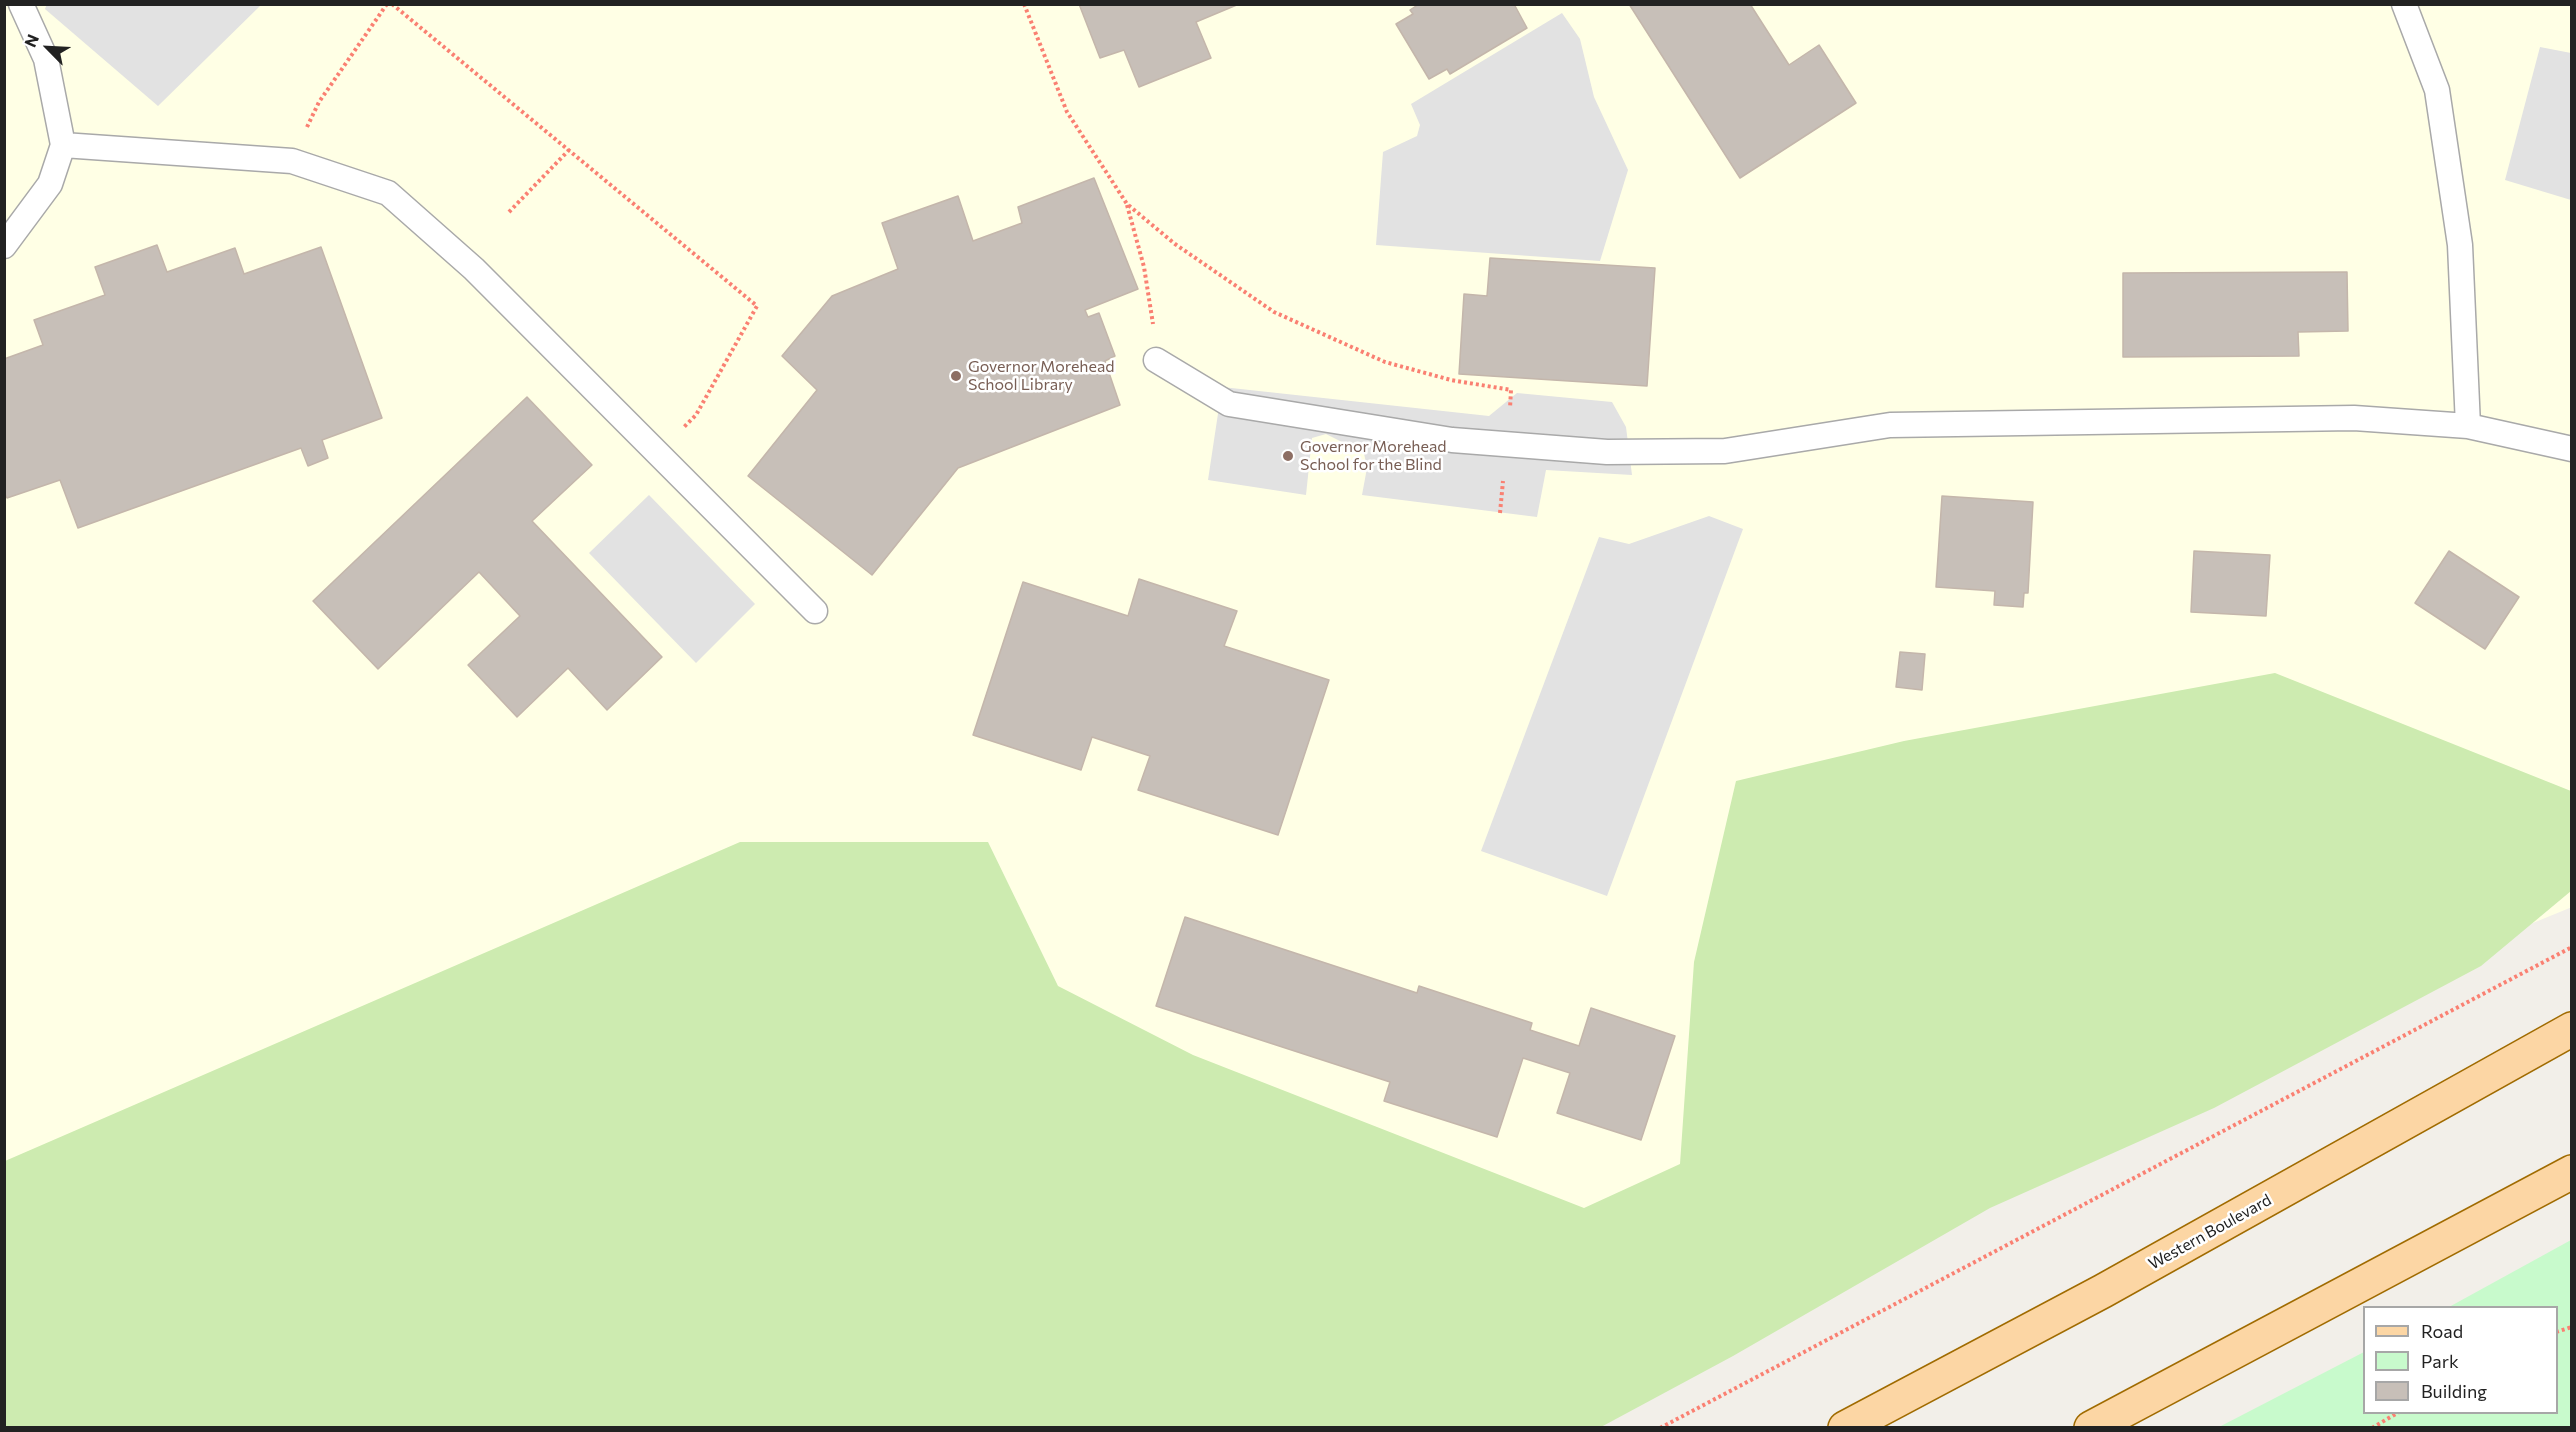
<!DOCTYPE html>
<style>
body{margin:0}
#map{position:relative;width:2576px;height:1432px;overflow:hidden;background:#f2efe9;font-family:Commissioner,sans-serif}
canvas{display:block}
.frame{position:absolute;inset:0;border:6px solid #222;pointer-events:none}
.legend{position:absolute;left:2363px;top:1306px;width:195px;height:108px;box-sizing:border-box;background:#fff;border:2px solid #a7a7a7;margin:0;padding:8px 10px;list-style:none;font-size:18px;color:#222}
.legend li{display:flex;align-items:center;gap:12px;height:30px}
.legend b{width:30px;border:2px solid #a7a7a7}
.north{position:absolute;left:18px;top:18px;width:60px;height:60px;-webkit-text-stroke:4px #fff;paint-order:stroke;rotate:294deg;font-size:16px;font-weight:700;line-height:24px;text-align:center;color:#222}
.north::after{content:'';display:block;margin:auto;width:21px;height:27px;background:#222;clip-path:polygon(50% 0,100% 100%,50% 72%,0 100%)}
</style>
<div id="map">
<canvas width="2576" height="1432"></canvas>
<div class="frame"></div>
<ul class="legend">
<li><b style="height:8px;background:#fcd6a4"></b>Road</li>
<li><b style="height:16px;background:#c8facc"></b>Park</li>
<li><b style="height:16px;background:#c7bfb8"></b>Building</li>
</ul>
<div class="north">N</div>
</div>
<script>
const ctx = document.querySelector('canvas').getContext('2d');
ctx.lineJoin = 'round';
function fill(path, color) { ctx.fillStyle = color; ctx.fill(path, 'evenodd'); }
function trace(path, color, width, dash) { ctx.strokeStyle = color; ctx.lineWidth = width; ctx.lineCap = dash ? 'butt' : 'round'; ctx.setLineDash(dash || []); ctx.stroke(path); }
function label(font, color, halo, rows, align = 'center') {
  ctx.font = font + ' Commissioner,sans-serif'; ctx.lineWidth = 5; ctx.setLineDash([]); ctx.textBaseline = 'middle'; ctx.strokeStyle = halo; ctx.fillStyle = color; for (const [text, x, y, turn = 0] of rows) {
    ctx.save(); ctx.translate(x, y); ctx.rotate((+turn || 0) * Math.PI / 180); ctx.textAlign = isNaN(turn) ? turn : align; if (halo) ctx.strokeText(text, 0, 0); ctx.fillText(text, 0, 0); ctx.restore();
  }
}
const education = new Path2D(`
 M5,5H2571L2572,907L1997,1143L1502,1427L5,1428Z`);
const grass = new Path2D(`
 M2275,673L2571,791V891L2481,966L2214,1108L1990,1208L1733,1356L1601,1427H5V1161L740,842H988L1058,986L1193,1055L1584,1208L1680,1164L1694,962L1736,781L1904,741Z`);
const park = new Path2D(`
 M2571,1240V1427H2219L2364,1352V1412H2556V1308L2449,1307Z`);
const parking = new Path2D(`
 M47,4H261V5L158,106L45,9Z
 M1562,13L1580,39L1594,97L1628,170L1600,261L1376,245L1383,152L1417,136L1420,125L1411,104Z
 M2540,47L2571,53V200L2505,180Z
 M1222,387L1489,416L1517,393L1612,402L1626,427L1632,475L1546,470L1537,517L1362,495L1367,468L1364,453L1326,434L1312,438L1306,495L1208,480Z
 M649,495L755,604L696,663L589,553Z
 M1709,516L1743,529L1607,896L1481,851L1599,537L1629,544Z`);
const building = new Path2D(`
 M1079,4H1239L1196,22L1211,58L1139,87L1124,50L1100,58Z
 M1419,4H1514L1527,28L1450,74L1447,69L1429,79L1396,24L1413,14L1410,10Z
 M1629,4H1750L1789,65L1819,45L1856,103L1740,178Z
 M1094,178L1138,289L1085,310L1088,317L1099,313L1115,356L1105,361L1120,405L958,468L872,575L748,476L817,390L782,356L832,296L898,269L882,223L958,196L973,241L1022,223L1018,207Z
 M157,245L167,272L235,248L244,274L321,247L382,418L322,440L328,458L308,466L301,448L78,528L60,480L7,498L4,492V359L43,345L34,320L105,295L95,267Z
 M1490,258L1655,268L1647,386L1459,374L1464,294L1487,296Z
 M2347,272L2348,331L2298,332L2299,356L2123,357V273Z
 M527,397L592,465L532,521L662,657L607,710L568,668L517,717L468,665L520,616L479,572L378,669L313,601Z
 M1942,496L2033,502L2028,593H2024L2023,607L1994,605L1995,591L1936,587Z
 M2194,551L2270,555L2266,616L2191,612Z
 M2449,551L2519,597L2485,649L2415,603Z
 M1139,579L1237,611L1224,646L1329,680L1278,835L1138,790L1150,756L1092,737L1081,770L973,735L1023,582L1128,616Z
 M1900,652L1925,654L1922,690L1896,687Z
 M1185,917L1417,993L1419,986L1532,1023L1530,1030L1579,1046L1591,1008L1675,1036L1641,1140L1557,1113L1570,1073L1523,1058L1497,1137L1384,1101L1390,1082L1156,1006Z`);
const path = new Path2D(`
 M392,4L757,306L696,415L683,428
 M1024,4L1067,112L1127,204L1175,244L1274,312L1385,362L1451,380L1511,390L1510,408
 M307,127L319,102L387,4
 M1127,205L1144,267L1153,324
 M509,212L569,150
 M1500,513L1503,481
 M2556,1332L2572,1327
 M1660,1428L2572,947
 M2372,1428L2399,1412`);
const lane = new Path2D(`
 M2404,4L2437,90L2460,245L2468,426
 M63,145L292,161L388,193L474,269L815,611
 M4,246L50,184L63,145L46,59L21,4
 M1156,360L1229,404L1452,440L1607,452L1725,451L1890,425L2354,418L2468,426L2572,449`);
const primary = new Path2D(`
 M1845,1428L2103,1291L2572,1029
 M2091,1428L2572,1172`);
const markers = [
 [956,376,6,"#8d6e63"],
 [1288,456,6,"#8d6e63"]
];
const educationNames = [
 ["Governor Morehead",968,367],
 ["School Library",968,385],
 ["Governor Morehead",1300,447],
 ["School for the Blind",1300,465]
];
const streetNames = [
 ["Western Boulevard",2210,1232,-29]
];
fill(education, '#ffffe5');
fill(grass, '#cdebb0');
fill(park, '#c8facc');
fill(parking, '#e2e2e2');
fill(building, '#c7bfb8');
trace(building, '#c4b6ab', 1.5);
trace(lane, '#a9a9a9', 27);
trace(primary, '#a06b00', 36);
trace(path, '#fa8072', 4, [3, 3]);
trace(lane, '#fff', 24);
trace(primary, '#fcd6a4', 33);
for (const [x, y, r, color] of markers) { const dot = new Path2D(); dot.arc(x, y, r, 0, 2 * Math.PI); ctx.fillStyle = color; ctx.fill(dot); trace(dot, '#fff', 2); }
label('16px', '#785e54', '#fff', educationNames, 'left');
label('16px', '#222', '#fff', streetNames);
</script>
